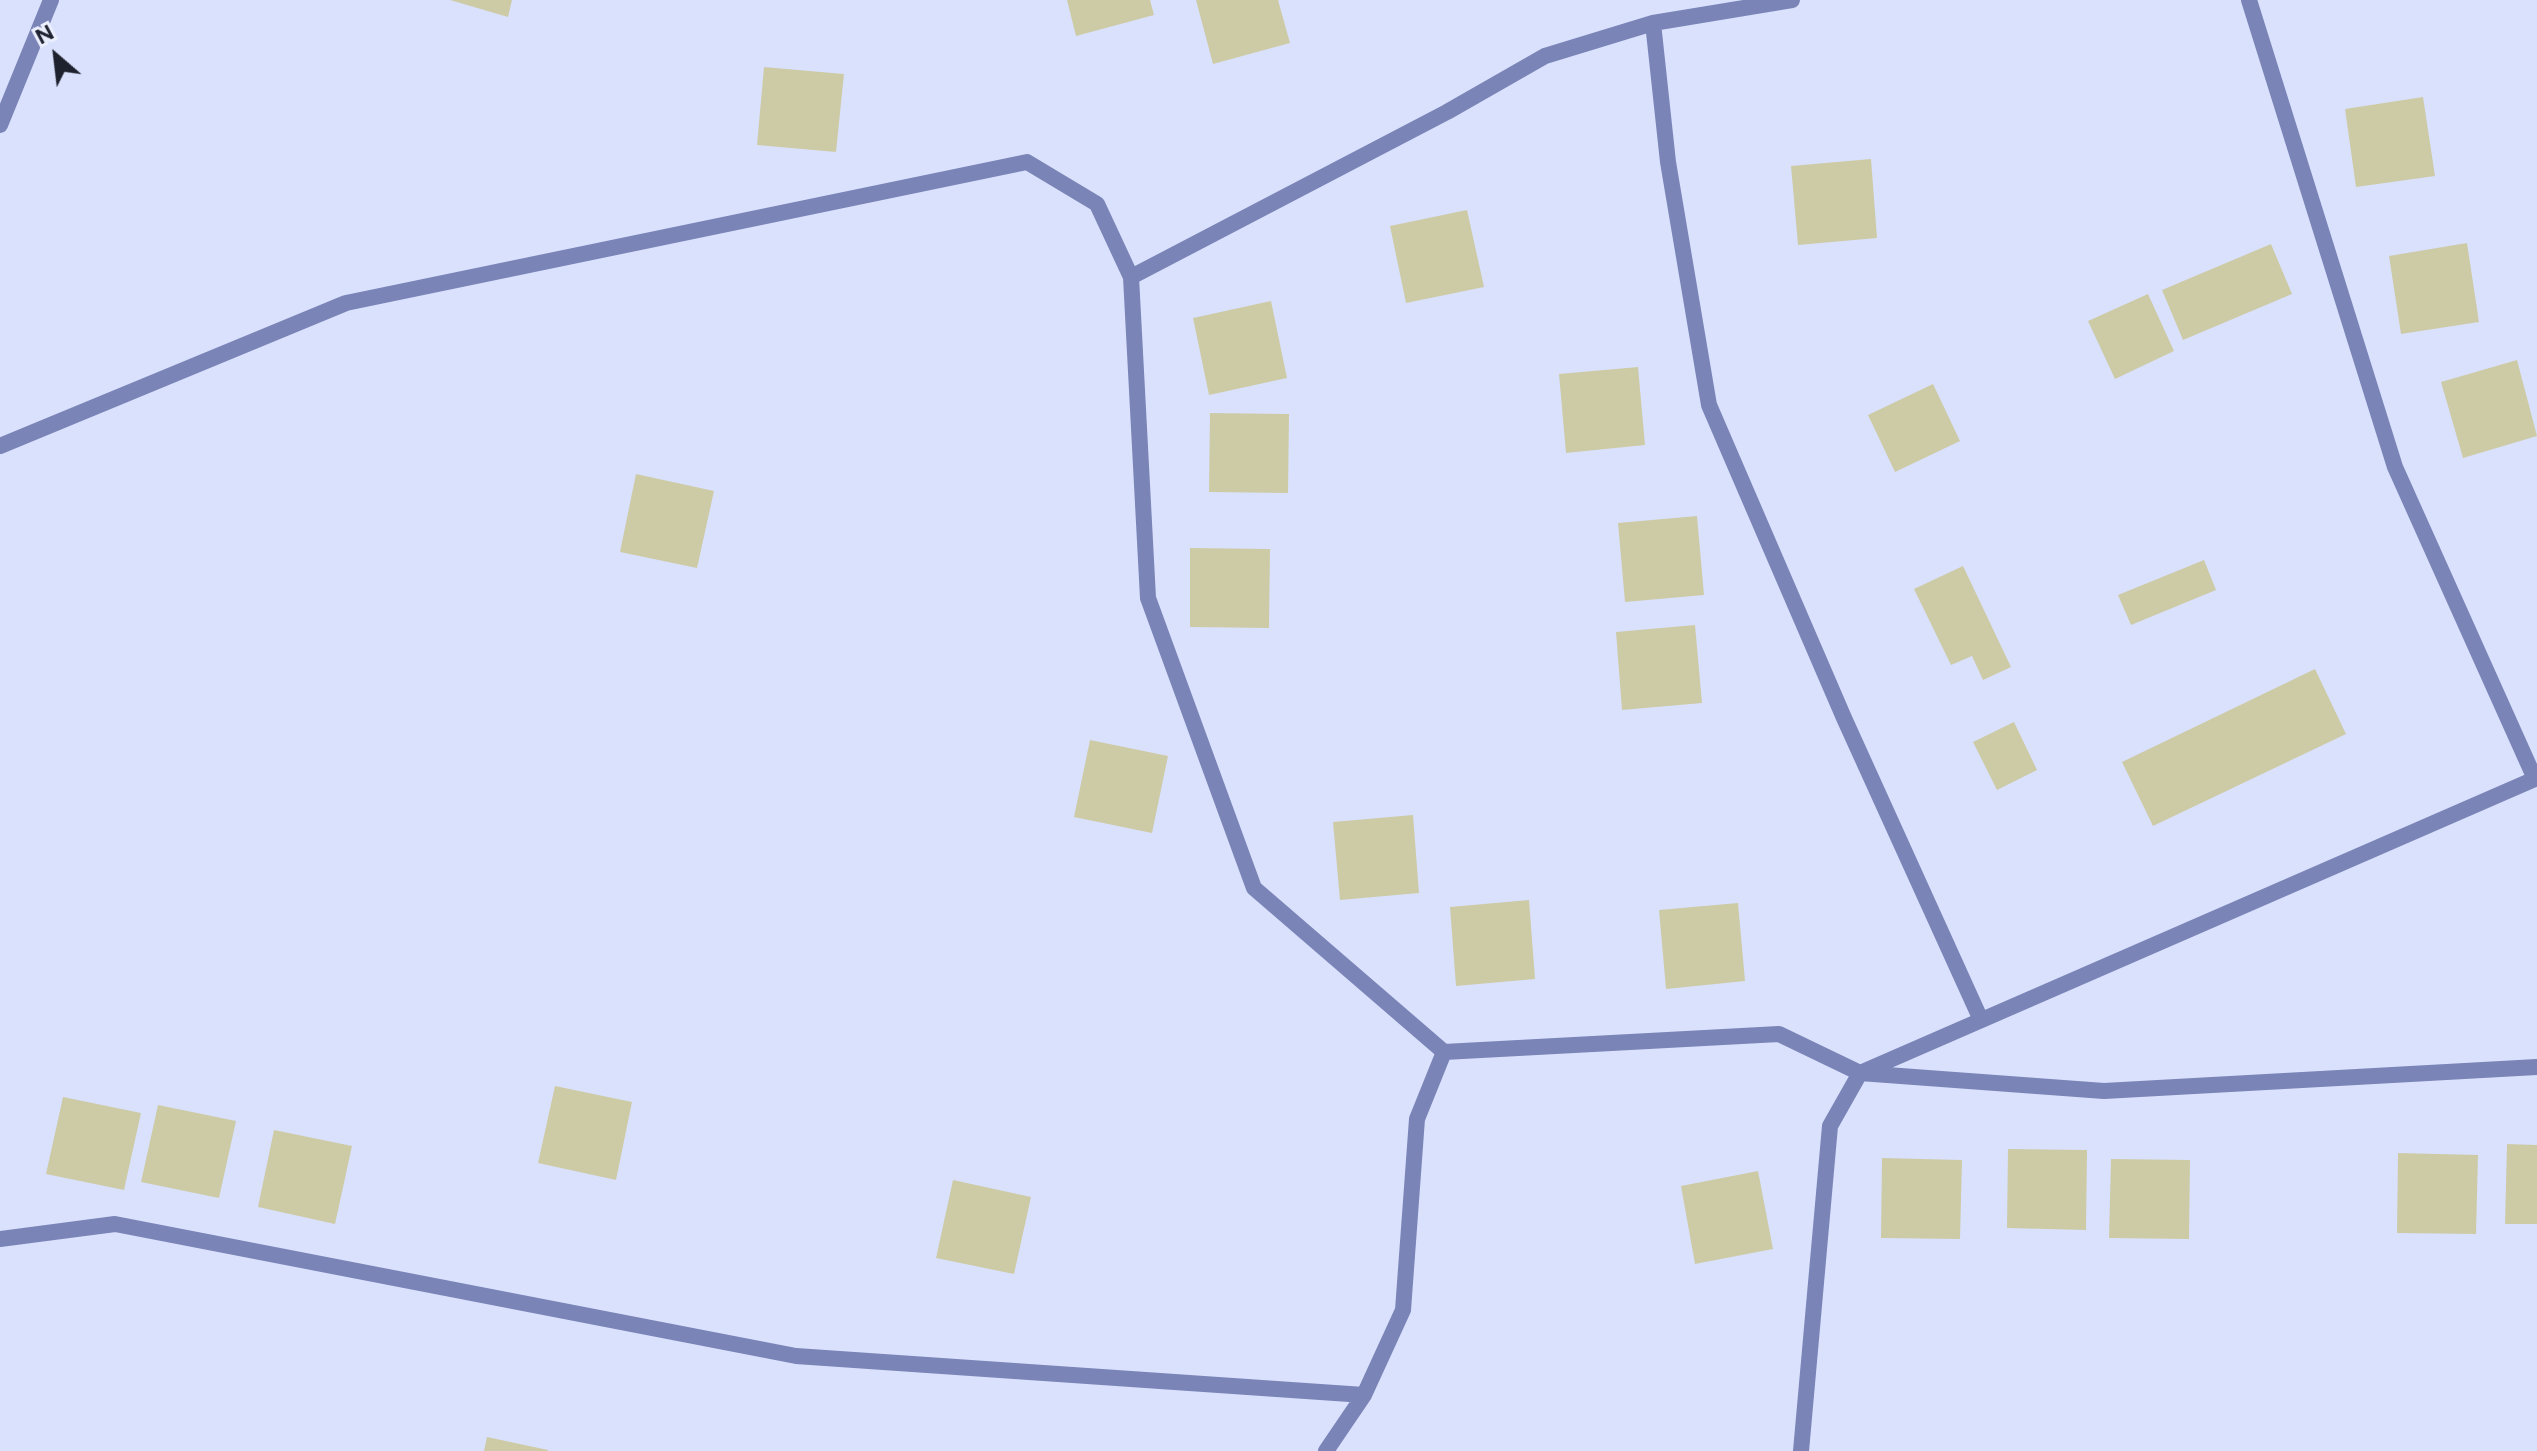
<!DOCTYPE html>
<style>
body{margin:0}
#map{position:relative;width:2537px;height:1451px;overflow:hidden;background:#dae1fd;font-family:Figtree,sans-serif}
canvas{display:block}
.north{position:absolute;left:16px;top:16px;width:80px;height:80px;-webkit-text-stroke:6px #ebeffd;paint-order:stroke;rotate:332deg;font-size:22px;font-weight:700;line-height:32px;text-align:center;color:#1e212e}
.north::after{content:'';display:block;margin:auto;width:28px;height:36px;background:#1e212e;clip-path:polygon(50% 0,100% 100%,50% 72%,0 100%)}
</style>
<div id="map">
<canvas width="2537" height="1451"></canvas>
<div class="north">N</div>
</div>
<script>
const ctx = document.querySelector('canvas').getContext('2d');
ctx.lineJoin = 'round';
function fill(path, color) { ctx.fillStyle = color; ctx.fill(path, 'evenodd'); }
function trace(path, color, width, dash) { ctx.strokeStyle = color; ctx.lineWidth = width; ctx.lineCap = dash ? 'butt' : 'round'; ctx.setLineDash(dash || []); ctx.stroke(path); }
const building = new Path2D(`
 M450,0H512L508,17Z
 M1067,0H1150L1154,15L1076,36Z
 M1196,0H1278L1290,43L1213,64Z
 M764,67L844,74L836,152L757,145Z
 M2423,97L2435,176L2356,187L2345,109Z
 M1871,159L1877,238L1798,245L1791,166Z
 M1467,210L1484,287L1406,303L1390,226Z
 M2467,243L2479,322L2401,334L2389,256Z
 M2271,244L2292,294L2183,340L2162,290Z
 M2148,294L2174,351L2115,379L2088,321Z
 M1271,301L1287,378L1209,395L1193,318Z
 M2517,360L2537,436L2463,458L2441,382Z
 M1638,367L1645,445L1566,453L1559,374Z
 M1933,384L1960,441L1895,472L1868,415Z
 M1210,413L1289,414L1288,493L1209,492Z
 M636,474L714,491L697,568L620,552Z
 M1697,516L1704,595L1625,602L1618,523Z
 M1190,548L1270,549L1269,628L1190,627Z
 M2204,560L2216,590L2131,625L2118,595Z
 M1963,566L2011,667L1983,680L1972,656L1951,665L1914,589Z
 M1695,625L1702,703L1622,710L1616,632Z
 M2315,669L2346,734L2153,826L2122,762Z
 M2014,722L2037,770L1997,790L1973,742Z
 M1090,740L1168,756L1152,833L1074,817Z
 M1413,815L1419,893L1340,900L1333,822Z
 M1529,900L1535,979L1456,986L1450,907Z
 M1738,903L1745,981L1666,989L1659,910Z
 M555,1086L632,1102L616,1180L538,1163Z
 M63,1097L141,1113L124,1190L46,1174Z
 M158,1105L236,1121L219,1198L141,1182Z
 M274,1130L352,1146L335,1224L258,1207Z
 M2507,1144L2537,1145V1224H2505Z
 M2008,1149L2087,1150L2086,1230L2007,1228Z
 M2398,1153L2478,1155L2476,1234L2397,1233Z
 M1882,1158L1962,1160L1960,1239L1881,1238Z
 M2111,1159L2190,1160L2189,1239L2109,1238Z
 M1758,1171L1773,1249L1695,1264L1681,1186Z
 M953,1180L1031,1197L1014,1274L936,1258Z
 M487,1437L548,1450V1451H484Z`);
const minor = new Path2D(`
 M2249,0L2395,467L2535,779
 M1653,23L1668,162L1709,405L1844,718L1981,1020
 M0,125L51,0
 M1131,277L1148,598L1254,888L1444,1052L1417,1119L1403,1310L1364,1395L1326,1451
 M0,446L346,303L1027,162L1097,204L1131,277L1447,112L1545,56L1653,23L1792,0
 M1444,1052L1779,1034L1860,1073L2537,778
 M0,1239L115,1224L796,1356L1364,1395
 M1801,1451L1830,1126L1860,1073L2104,1091L2537,1067`);
fill(building, '#cdcba6');
trace(minor, '#7a84b7', 16);
</script>
